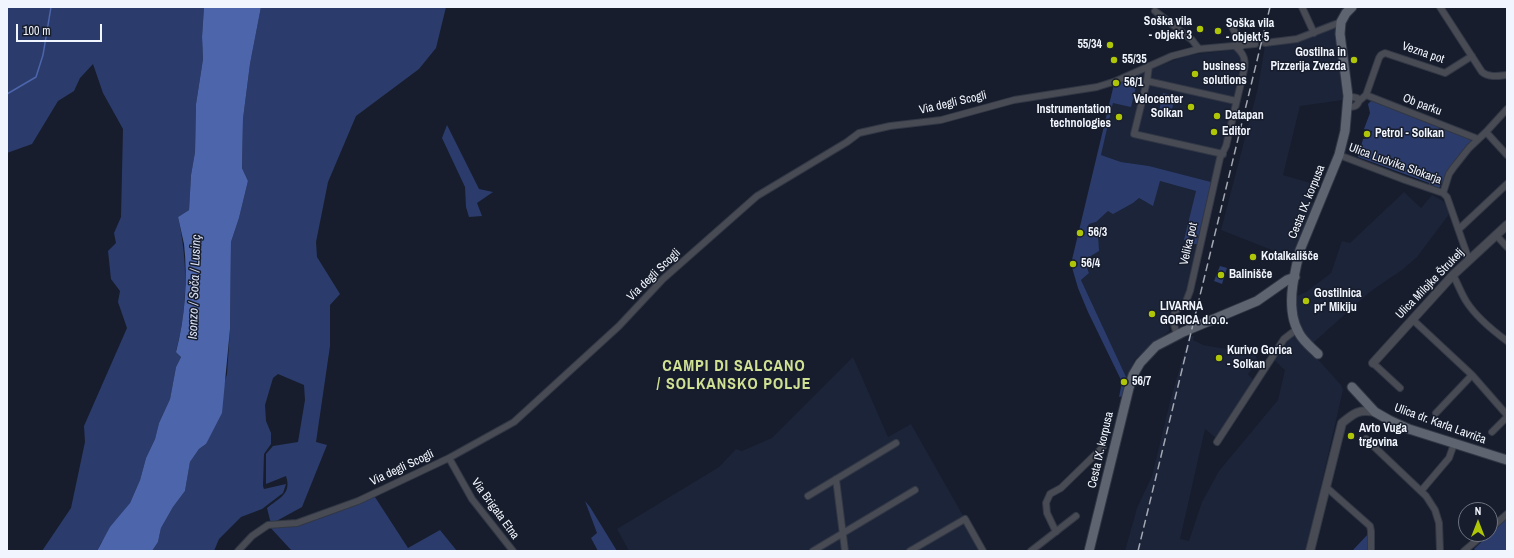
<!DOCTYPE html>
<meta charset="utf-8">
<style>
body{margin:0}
#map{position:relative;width:1514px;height:558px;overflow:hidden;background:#171d2c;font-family:"Archivo Narrow",sans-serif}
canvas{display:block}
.frame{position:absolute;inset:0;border:8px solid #f1f5fd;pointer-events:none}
.north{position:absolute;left:1458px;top:502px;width:40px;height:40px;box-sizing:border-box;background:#171d2c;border:1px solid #6e7380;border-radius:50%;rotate:0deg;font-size:11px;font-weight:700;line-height:16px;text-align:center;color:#f1f5fd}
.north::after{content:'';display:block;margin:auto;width:14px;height:18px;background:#afc507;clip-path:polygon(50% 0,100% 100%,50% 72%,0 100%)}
.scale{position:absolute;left:16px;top:24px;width:86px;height:18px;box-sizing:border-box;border:2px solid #f1f5fd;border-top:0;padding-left:5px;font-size:12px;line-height:14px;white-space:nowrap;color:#f1f5fd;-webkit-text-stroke:3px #171d2c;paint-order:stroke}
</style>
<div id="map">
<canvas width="1514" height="558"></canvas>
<div class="frame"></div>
<div class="north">N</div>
<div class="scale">100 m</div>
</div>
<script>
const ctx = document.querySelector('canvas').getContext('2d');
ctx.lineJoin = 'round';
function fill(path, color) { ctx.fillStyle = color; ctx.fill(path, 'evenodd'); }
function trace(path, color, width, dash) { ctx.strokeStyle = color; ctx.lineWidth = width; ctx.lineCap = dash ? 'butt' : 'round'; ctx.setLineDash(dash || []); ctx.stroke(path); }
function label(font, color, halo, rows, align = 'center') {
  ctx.font = font + ' "Archivo Narrow",sans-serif'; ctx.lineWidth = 3; ctx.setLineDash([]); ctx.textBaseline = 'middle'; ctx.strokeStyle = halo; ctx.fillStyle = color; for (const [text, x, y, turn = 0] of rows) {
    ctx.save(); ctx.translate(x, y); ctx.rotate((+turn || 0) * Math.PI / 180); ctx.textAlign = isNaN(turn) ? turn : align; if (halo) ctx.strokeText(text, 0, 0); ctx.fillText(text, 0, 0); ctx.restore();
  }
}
const built = new Path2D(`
 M1333,20L1345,26L1340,75L1343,100L1300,106L1283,175L1314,184L1309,201L1314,203L1292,258L1221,230L1258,88L1265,45L1268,38L1293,36Z
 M1233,50L1241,54V65L1225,145L1217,158L1211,182L1149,166L1121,162L1101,155L1118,82L1188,55Z
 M1160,181L1196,191L1194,200L1193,230L1200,232L1185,298L1171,305L1168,322L1169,331L1135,359L1127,379L1081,280L1089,273L1084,260L1098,243V235L1087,228L1089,224L1096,222L1108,211L1133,203L1139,198L1147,203Z
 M1404,192L1421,208L1432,195L1443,201L1449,209L1450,213L1417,257L1402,270L1371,291L1313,343L1304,333L1299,325L1295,302L1297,296L1306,292L1331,273L1342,241L1350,243Z
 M1295,334L1341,385L1343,390L1306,551H1125L1137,508L1152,476L1171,398L1189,336H1194L1193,340L1203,345L1255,354L1258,362L1248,374L1254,381L1217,439L1205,429L1180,539L1189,541L1202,502L1219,471L1278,400L1285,370L1274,360L1285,342Z
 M853,357L888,437L911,424L983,551H629L617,529L719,467L736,449L742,451L772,438Z`);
const green = new Path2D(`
 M7,7H204L202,37L203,59L196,104L195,152L191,175L189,210L178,217C188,262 188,307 176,351L181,357L176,367L170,399L159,423L155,439L146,458L140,480L130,503L101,543L97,551H42L71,508L85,442L84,426L127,328L118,302L120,291L111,279L108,251L116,243L114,233L121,217L123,129L103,93L93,64L80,78L74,91L58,101L32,144L7,153Z
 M261,7H446L436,48L419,69L356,116L328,182L316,242L317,257L340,294L330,305V346L316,442L327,445L302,507L271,524L267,508C279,498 292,494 286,476L266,484V454L273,446L298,442L305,400L304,385L278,374L273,378L265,405L266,421L271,433V444L264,454L263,486L264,489L286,484L283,493L262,509L241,517L219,539L214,551H152L158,542L161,528L173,507L185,491L190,462L199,449L206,444L227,374L230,329L231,242L239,218L248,181L242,168L243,119L250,64Z
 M1139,74L1131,107L1113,103L1101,155L1121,162L1149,166L1211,182L1197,244H1193V240L1195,238L1196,230H1193L1187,240H1184L1196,191L1160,181L1153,206L1139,198L1133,203L1113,214L1108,211L1096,222L1089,224L1087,228L1098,235L1099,251L1084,260L1089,273L1081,280L1127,379L1123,396L1119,397L1122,382L1088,312L1078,288L1071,264L1114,84L1135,75Z
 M1163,93L1175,96L1171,114L1159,111Z
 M1372,100L1469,137L1471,140V143L1452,165L1438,190L1428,187L1429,183L1358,157L1363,139L1370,138L1372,131L1364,129L1370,113L1368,104Z
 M447,125L479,189L493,192L477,203L482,216L469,217L466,207L465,187L442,138Z
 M1220,266L1227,268L1222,284L1214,281Z
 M373,494L408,548L440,530L457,551H292L268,525L297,523Z
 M585,501L590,507L617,551H598L591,538L597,533Z
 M1507,518V551H1476L1474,549Z
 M1369,533V551H1355L1353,550Z`);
const water = new Path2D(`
 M204,7H261L250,64L243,119L242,168L248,181L239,218L231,242L230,329L222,413L206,444L199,449L190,462L185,491L173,507L161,528L158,542L152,551H97L110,527L130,503L140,480L146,458L155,439L159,423L170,399L176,367L181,357L176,352C185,318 188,279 184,244C182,235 180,226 178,217L189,210L191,175L195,152L196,104L203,59L202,37Z`);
const stream = new Path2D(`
 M7,94L36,77L43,55L51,7`);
const minor = new Path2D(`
 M1302,7L1314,33
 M1440,7L1482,72C1489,78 1499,76 1507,75
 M1155,11L1192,40L1199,49
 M1231,25L1242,46
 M1265,43L1297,39L1341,22
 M1149,66L1147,81L1236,101
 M1147,81L1134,134L1223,154
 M1366,95L1478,139
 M1348,96L1357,98L1359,101C1357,107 1353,107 1348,107
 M1359,101L1366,95L1379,58L1381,55L1385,53L1445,73L1472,56
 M1486,132L1507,155
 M1339,155L1405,180L1443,193L1447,197L1469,260
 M1443,193L1449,174L1454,167L1469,148L1486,132L1507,109
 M1459,229L1507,184
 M1496,235L1507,247
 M1453,275C1458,284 1461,293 1466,301C1476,317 1492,330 1507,341
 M1412,319L1472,375L1507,415
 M1177,335L1173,321L1175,311L1185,304L1190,291L1220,158L1226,146L1244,70C1246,60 1244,54 1236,47
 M1373,363L1400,388
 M1436,413L1472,375
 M1492,432L1507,417
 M1366,439L1426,496L1435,510L1439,523L1440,551
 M1217,442L1284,339L1297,329
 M449,458L472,499L513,551
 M836,479L845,551
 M1326,487L1370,526L1371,531V551
 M1421,491L1449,458L1454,444
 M808,496L896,443
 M1490,529L1507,514
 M1056,532L1047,513L1046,503L1050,494L1061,488L1103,447
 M238,551L252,536L268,525L297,523L358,501L449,458L514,422L619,326L663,279L757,196L847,142L859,133L890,126L941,120L1014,100L1097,87L1116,81L1172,56L1199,49L1255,44
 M813,551L915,490
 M910,551L965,519L983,551
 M1031,551L1076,516
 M1464,551L1484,534`);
const tertiary = new Path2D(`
 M1373,363L1453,275L1507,225
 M1310,551L1342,423C1354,413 1359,409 1375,412`);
const secondary = new Path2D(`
 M1318,354C1312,348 1303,341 1299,333C1285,309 1294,275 1300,250L1339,155L1345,131L1348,96L1340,34L1341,22L1346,13L1352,7
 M1352,387L1375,412L1389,420L1409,429L1507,460
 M1089,551L1129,388L1133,375L1140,363L1156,346L1183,332L1257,301L1287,280L1295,277`);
const rail = new Path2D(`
 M1138,551L1270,7`);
const markers = [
 [1200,29,4,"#afc507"],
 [1218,31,4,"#afc507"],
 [1110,45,4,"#afc507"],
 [1114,60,4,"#afc507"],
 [1354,60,4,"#afc507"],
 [1195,74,4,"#afc507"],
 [1116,83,4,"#afc507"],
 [1191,107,4,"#afc507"],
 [1217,116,4,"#afc507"],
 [1119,117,4,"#afc507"],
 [1214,132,4,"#afc507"],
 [1367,134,4,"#afc507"],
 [1080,233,4,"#afc507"],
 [1253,257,4,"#afc507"],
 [1073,264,4,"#afc507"],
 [1221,275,4,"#afc507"],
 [1306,301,4,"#afc507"],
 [1152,314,4,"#afc507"],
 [1219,358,4,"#afc507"],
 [1124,382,4,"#afc507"],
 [1351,436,4,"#afc507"]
];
const poiNames = [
 ["Soška vila",1192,22,"right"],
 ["- objekt 3",1192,36,"right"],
 ["Soška vila",1226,24],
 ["- objekt 5",1226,38],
 ["55/34",1102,45,"right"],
 ["Gostilna in",1346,53,"right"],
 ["Pizzerija Zvezda",1346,67,"right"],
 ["55/35",1122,60],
 ["business",1203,67],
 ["solutions",1203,81],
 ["56/1",1124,83],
 ["Velocenter",1183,100,"right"],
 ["Solkan",1183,114,"right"],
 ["Instrumentation",1111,110,"right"],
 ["technologies",1111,124,"right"],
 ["Datapan",1225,116],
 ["Editor",1222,132],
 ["Petrol - Solkan",1375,134],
 ["56/3",1088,233],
 ["Kotalkališče",1261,257],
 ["56/4",1081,264],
 ["Balinišče",1229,275],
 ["Gostilnica",1314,294],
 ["pr' Mikiju",1314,308],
 ["LIVARNA",1160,307],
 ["GORICA d.o.o.",1160,321],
 ["Kurivo Gorica",1227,351],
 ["- Solkan",1227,365],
 ["56/7",1132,382],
 ["Avto Vuga",1359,429],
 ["trgovina",1359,443]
];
const streetNames = [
 ["Vezna pot",1423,53,19],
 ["Via degli Scogli",953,103,-13],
 ["Ob parku",1422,105,21],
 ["Ulica Ludvika Slokarja",1395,164,20],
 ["Cesta IX. korpusa",1307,202,-68],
 ["Velika pot",1189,244,-77],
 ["Via degli Scogli",654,275,-44],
 ["Ulica Milojke Štrukelj",1430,284,-46],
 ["Ulica dr. Karla Lavriča",1440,424,20],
 ["Cesta IX. korpusa",1101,450,-77],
 ["Via degli Scogli",402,468,-25],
 ["Via Brigata Etna",495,509,54]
];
const waterNames = [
 ["Isonzo / Soča / Lusinç",195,287,-88]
];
const districtNames = [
 ["CAMPI DI SALCANO",734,367],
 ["/ SOLKANSKO POLJE",734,385]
];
fill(built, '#1c2439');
fill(green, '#2b3c6c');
fill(water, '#4c65ab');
trace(stream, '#4c65ab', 1.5);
trace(minor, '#313745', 8);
trace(tertiary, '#313745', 10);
trace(secondary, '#313745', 11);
trace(minor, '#484b53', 6);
trace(tertiary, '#484b53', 8);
trace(secondary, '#5f6471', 9);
trace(rail, '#a3a8b3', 1.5, [8, 4]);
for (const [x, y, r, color] of markers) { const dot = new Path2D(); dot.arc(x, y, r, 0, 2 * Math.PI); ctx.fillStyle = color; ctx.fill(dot); trace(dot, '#171d2c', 1.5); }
label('bold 12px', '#f1f5fd', '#171d2c', poiNames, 'left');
label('12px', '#f1f5fd', '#171d2c', streetNames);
label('italic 13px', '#dae2f7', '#171d2c', waterNames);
ctx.letterSpacing = '1px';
label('bold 16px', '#d1e194', '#171d2c', districtNames);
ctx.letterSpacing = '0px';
</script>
